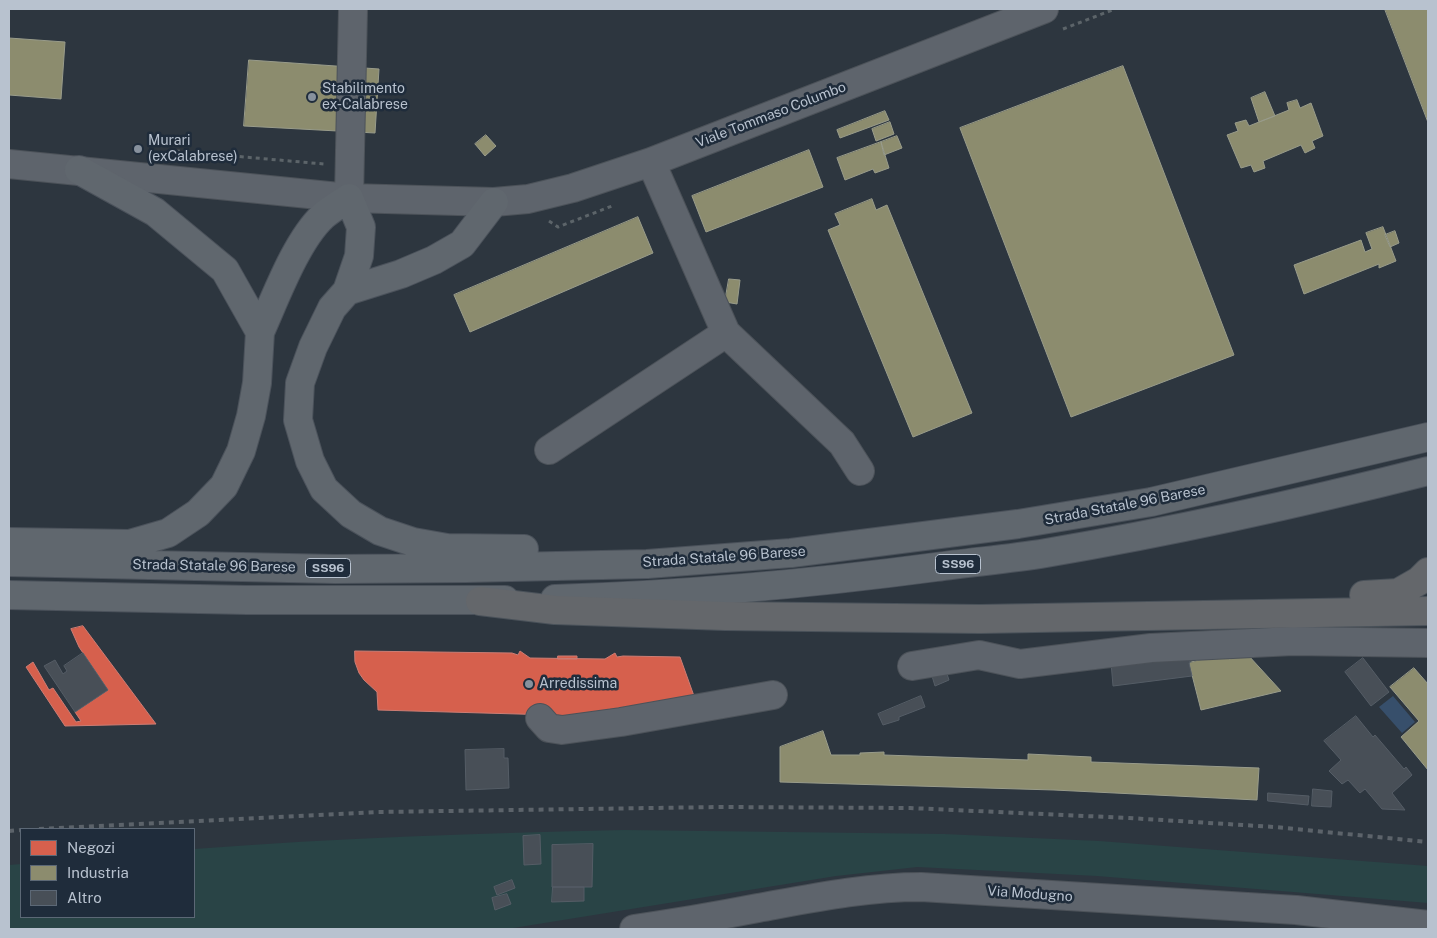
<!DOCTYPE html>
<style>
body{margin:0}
#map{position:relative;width:1437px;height:938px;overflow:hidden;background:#2d363f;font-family:"Public Sans",sans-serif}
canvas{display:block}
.frame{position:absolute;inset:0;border:10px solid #b8c2cf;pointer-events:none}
.legend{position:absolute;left:20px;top:828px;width:175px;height:90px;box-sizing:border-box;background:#1f2c3b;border:1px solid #5c6876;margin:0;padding:6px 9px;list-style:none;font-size:15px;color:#b8c2cf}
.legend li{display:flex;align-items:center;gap:10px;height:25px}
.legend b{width:25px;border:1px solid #5c6876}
</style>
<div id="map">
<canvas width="1437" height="938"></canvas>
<div class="frame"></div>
<ul class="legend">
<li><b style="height:14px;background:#d6604d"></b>Negozi</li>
<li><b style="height:14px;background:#8c8c6e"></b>Industria</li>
<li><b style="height:14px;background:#484f57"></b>Altro</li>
</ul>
</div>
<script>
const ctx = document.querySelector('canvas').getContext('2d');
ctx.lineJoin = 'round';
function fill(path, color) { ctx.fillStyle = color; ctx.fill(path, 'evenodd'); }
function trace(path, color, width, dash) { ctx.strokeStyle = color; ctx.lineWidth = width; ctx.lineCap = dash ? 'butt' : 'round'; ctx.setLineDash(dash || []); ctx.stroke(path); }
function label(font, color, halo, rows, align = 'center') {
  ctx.font = font + ' "Public Sans",sans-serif'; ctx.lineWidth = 5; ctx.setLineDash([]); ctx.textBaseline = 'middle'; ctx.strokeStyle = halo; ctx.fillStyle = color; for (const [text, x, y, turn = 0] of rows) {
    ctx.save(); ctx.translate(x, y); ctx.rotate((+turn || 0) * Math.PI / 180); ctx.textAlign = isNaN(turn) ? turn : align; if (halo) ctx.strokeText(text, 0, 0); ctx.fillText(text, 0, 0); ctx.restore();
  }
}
const green = new Path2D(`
 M624,830L944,834L1099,841L1428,866V903L1097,876L917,867L836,876L507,929H9V865L21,864V917H194V849C337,838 481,833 624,830Z`);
const water = new Path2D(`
 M1393,696L1415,722L1402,733L1379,707Z`);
const shops = new Path2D(`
 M83,626L156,724L65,726L26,667L33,662L49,690L53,688L76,722L81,721L75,712L108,690L79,647L71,629Z
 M355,651L512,653L518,655L520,651L530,658L605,659L615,653L617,657L623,656L680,657L694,696L611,714L610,709L561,720L553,715L378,710L377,692L364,680L359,673L355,662Z
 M558,656H577V659H558Z`);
const industry = new Path2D(`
 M1385,9H1428V122Z
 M9,38L65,42L61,99L9,95Z
 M249,60L379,69L375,133L244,126Z
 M1123,66L1234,355L1071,417L960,128Z
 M1265,92L1275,116L1259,122L1251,98Z
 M1297,100L1300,108L1311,103L1323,136L1312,141L1315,148L1305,153L1301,145L1263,161L1265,168L1254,172L1251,165L1241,168L1227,135L1238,131L1235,123L1246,120L1249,126L1289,110L1287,103Z
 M885,111L889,120L840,138L837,130Z
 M890,122L894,134L876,141L872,129Z
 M486,135L496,146L485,156L475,144Z
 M897,136L902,148L884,155L881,142Z
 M881,142L889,168L875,173L873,169L845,180L837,158Z
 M809,150L823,187L706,232L692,196Z
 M872,199L876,210L887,205L972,413L913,437L828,230L840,225L835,214Z
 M638,217L653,253L470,332L454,295Z
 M1383,227L1396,261L1379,268V264L1304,294L1294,265L1361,240L1365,252L1372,249L1366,233Z
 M1395,231L1399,243L1390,247L1385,235Z
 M729,279L740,280L737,304L725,302Z
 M1227,653L1229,659L1248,655L1281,691L1201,710L1189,663Z
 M1414,668L1428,684V770L1401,737L1419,721L1390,687Z
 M823,731L831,755H860V753L884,752V755L1028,760V754L1091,757V762L1259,768L1257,800L1054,790L780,782V747Z`);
const building = new Path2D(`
 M83,653L108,690L75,712L44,666L55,660L63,674L67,671L64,666Z
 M1189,653L1190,663H1189L1192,676L1113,686L1111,662Z
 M1363,658L1389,692L1371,706L1345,672Z
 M946,671L949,680L935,686L932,676Z
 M921,696L925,707L899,717V720L883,725L878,714Z
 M1356,716L1373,737L1375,735L1404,769L1406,767L1412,775L1392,793L1405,810L1382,809L1365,789L1360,793L1348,780L1342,784L1329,771L1341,760L1324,741Z
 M504,749V758H508L509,788L466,790L465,750Z
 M1313,789L1332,791L1331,807L1312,806Z
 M1268,793L1309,796L1308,805L1268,801Z
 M540,835L541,864L524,865L523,836Z
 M593,844L592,887H552V845Z
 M512,880L515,888L497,895L494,887Z
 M553,887H584V901L552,902Z
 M507,894L511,904L495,910L492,898Z`);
const path = new Path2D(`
 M1063,29L1115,9
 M176,151L324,164
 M549,221L558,227L612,206`);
const minor = new Path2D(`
 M651,162L726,333
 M9,164L349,198L494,202L528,199L573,188L651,162L1044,9
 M349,198L353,9
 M549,450L726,333L842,443L860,471
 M912,666L979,655L1020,664L1151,648L1293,641L1428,643
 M540,718L549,728L562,730L621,722L773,695
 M634,929C676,923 717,916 758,908C813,898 866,887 921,887L1296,910L1428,925`);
const major = new Path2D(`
 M347,291L401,274L434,260L462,244L494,202
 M260,332C275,299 296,241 323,216C331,209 340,204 349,198L361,227L359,256L347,291L332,308L313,347L300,383L298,420L310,461L324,489L351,514L380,531L413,542L447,548L524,549
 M9,542L130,544L168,533L198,513L224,486L241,451L251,416L257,383L260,332L225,270L155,212L79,170
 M9,562L335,569L466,568L647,564L791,553L1018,524L1151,502L1428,437
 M9,595L247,600H505
 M555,599C683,595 809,584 936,567C972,562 1010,559 1046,553C1175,531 1302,503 1428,471`);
const highway = new Path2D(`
 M1364,595L1398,593L1419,581L1428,572
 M480,601L555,610L725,616L980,619L1428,611`);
const rail = new Path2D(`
 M39,829L378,812L720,807L910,808L1129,818L1275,827L1428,842
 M9,831L21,830`);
const markers = [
 [312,97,5,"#87919d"],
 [138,149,5,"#87919d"],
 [529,684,5,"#87919d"]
];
const shields = [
 [958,564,45],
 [328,568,45]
];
const shieldNames = [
 ["SS96",958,564],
 ["SS96",328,568]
];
const poiNames = [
 ["Stabilimento",322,89],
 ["ex-Calabrese",322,105],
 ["Murari",148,141],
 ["(exCalabrese)",148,157],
 ["Arredissima",539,684]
];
const streetNames = [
 ["Viale Tommaso Columbo",771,115,-21],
 ["Strada Statale 96 Barese",1125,505,-11],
 ["Strada Statale 96 Barese",724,557,-4],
 ["Strada Statale 96 Barese",214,566,1],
 ["Via Modugno",1030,894,4]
];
fill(green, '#294446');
fill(water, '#374f6b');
fill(shops, '#d6604d');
trace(shops, '#cd7d74', 1);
fill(industry, '#8c8c6e');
trace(industry, '#999c8b', 1);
fill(building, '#484f57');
trace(building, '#555d66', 1);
trace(minor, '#4c5259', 30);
trace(major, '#4b525b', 30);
trace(highway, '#4a525a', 30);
trace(path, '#5c6469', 3, [4, 4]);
trace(minor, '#5e646c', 28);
trace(major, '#60676e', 28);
trace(highway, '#64676b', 28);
trace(rail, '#5c636a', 4, [5, 5]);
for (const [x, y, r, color] of markers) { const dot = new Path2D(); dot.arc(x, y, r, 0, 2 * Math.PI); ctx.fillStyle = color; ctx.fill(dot); trace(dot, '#1f2c3b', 2); }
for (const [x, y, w] of shields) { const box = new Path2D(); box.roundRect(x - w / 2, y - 9.5, w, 19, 4); ctx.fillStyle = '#1f2c3b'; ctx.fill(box); trace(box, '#b8c2cf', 1); }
label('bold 12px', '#b8c2cf', null, shieldNames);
label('14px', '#b8c2cf', '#1f2c3b', poiNames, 'left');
label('14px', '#b8c2cf', '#1f2c3b', streetNames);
</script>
